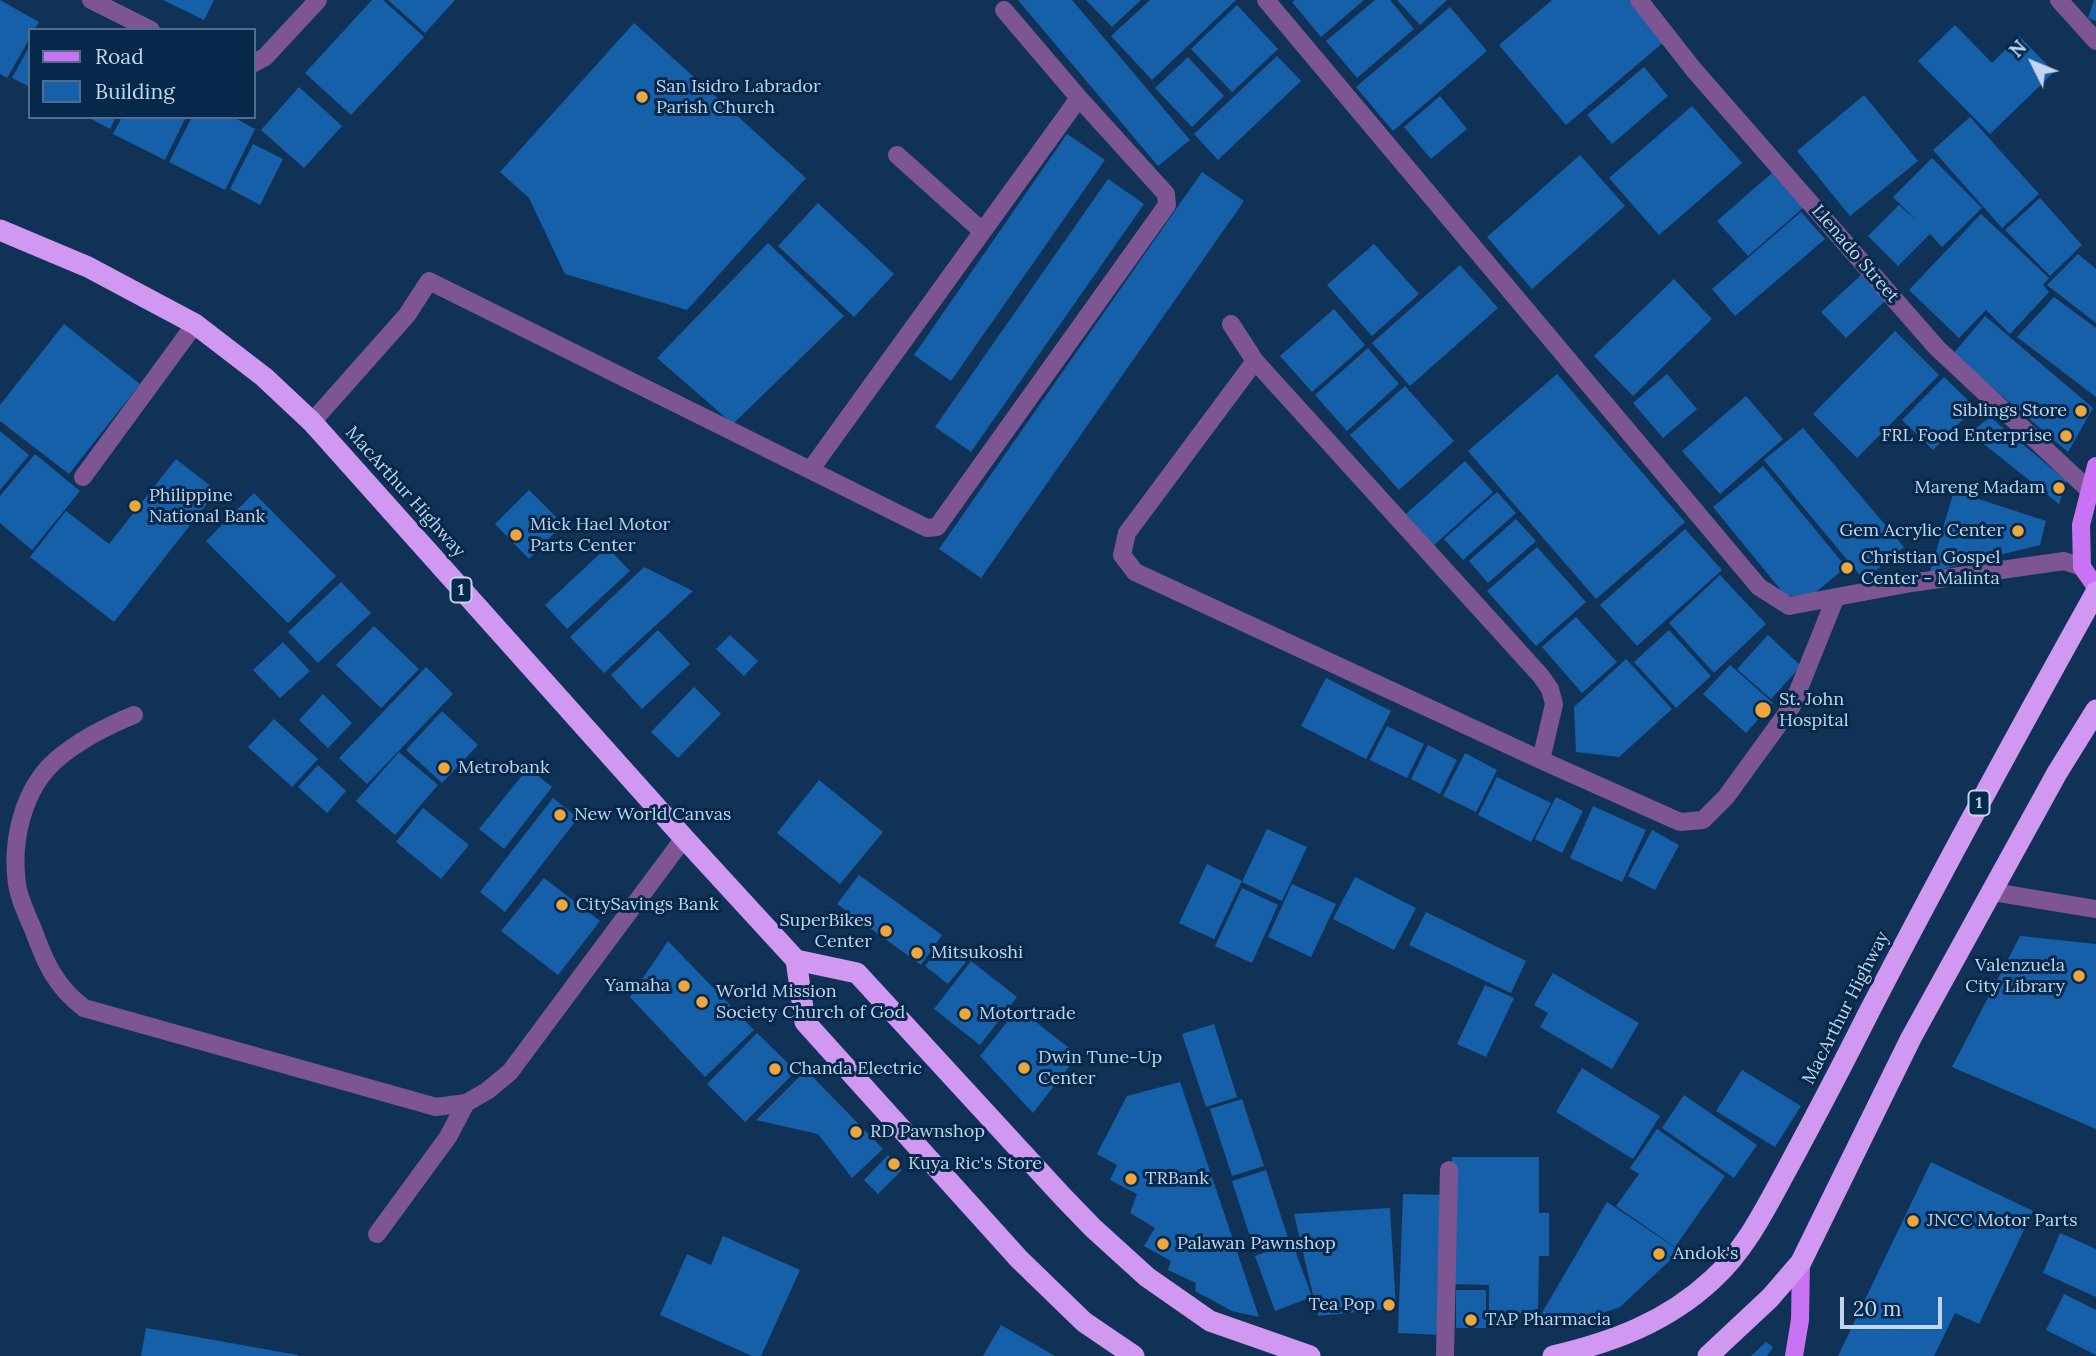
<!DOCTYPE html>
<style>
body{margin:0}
#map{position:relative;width:2096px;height:1356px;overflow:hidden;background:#113257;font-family:Lora,serif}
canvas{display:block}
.legend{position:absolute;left:28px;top:28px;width:228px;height:91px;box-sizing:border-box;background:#05284b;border:2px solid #516d8b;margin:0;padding:9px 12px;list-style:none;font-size:21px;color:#c2d5ec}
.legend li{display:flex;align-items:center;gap:14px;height:35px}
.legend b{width:35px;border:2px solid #516d8b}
.north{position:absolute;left:1998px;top:28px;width:70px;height:70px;-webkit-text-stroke:5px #05284b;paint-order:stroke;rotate:313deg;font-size:19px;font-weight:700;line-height:28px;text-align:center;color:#c2d5ec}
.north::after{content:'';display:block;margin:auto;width:24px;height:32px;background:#c2d5ec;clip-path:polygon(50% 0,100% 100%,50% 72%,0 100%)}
.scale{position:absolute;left:1840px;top:1297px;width:102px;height:32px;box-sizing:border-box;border:4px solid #c2d5ec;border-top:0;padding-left:9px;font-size:21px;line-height:24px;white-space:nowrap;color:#c2d5ec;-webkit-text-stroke:5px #05284b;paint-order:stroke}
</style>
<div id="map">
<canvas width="2096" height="1356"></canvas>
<ul class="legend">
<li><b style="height:9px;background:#c773f3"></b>Road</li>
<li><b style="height:19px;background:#1660a9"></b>Building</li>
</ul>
<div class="north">N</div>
<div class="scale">20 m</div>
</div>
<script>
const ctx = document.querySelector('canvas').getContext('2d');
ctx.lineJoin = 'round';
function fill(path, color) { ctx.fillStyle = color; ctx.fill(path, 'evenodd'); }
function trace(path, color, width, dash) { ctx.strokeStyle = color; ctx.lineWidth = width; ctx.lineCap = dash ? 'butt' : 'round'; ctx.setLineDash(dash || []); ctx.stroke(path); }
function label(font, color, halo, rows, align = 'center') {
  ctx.font = font + ' Lora,serif'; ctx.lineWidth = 6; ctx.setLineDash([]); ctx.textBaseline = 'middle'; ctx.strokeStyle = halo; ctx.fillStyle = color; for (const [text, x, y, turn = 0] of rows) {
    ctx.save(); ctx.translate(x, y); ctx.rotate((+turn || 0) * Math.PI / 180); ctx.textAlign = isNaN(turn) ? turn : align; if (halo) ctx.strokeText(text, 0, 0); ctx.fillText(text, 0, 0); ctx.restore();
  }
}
const building = new Path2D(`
 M0,0L39,22L34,30H30V38L7,78L0,74Z
 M163,0H214L204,20Z
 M372,0H383L424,37L351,115L305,73Z
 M388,0H455L425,33Z
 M1018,0H1072L1190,140L1158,166Z
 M1086,0H1141L1112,27Z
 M1150,0H1236L1152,80L1111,36Z
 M1295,0H1364L1321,37L1292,2Z
 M1375,0H1390L1414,29L1357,78L1326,41Z
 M1397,0H1447L1420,25Z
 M1552,0H1629L1664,42L1566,125L1499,45Z
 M2094,0H2096V21L2088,18Z
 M1237,5L1278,49L1232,92L1191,49Z
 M1450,7L1487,51L1393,131L1356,87Z
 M634,23L806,178L687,310L565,274L529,198L500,172Z
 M1955,25L1992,63L2019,36L2054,72L1990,134L1918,61Z
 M30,45V87L12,78Z
 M1277,56L1301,81L1218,160L1194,134Z
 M1188,57L1224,96L1192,127L1155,88Z
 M1644,67L1668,96L1612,144L1587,115Z
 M299,87L342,126L304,168L261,130Z
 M1864,95L1918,161L1850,216L1797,151Z
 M1440,96L1467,129L1431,159L1404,127Z
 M1692,106L1742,163L1659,235L1609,178Z
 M87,117H116L110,129Z
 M122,117H186L165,160L113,134Z
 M192,117H233L255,129L225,190L169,162Z
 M1970,117L2039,194L2002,228L1933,150Z
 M1067,134L1105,160L951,381L914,355Z
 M253,144L283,159L260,205L230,189Z
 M1580,155L1625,206L1532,289L1487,237Z
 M1932,158L1982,208L1942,247L1930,234L1898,266L1868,236L1899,205L1917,221L1893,197Z
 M1202,172L1244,201L981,578L939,549Z
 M1773,172L1804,207L1748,256L1717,221Z
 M1108,179L1144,204L971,452L935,427Z
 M2040,198L2082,245L2050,276L2005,230Z
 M818,203L894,274L854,317L778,246Z
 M1801,212L1825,239L1735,316L1712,289Z
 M1981,214L2049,278L2043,285L2049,292L2010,334L1986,310L1959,338L1909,290Z
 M768,243L844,316L733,424L657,358Z
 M1374,244L1419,294L1372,336L1327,285Z
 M2078,254L2096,269V323L2047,285Z
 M1460,265L1498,308L1410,386L1372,343Z
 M1861,275L1885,301L1846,338L1821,312Z
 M1674,279L1712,319L1633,396L1594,356Z
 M2054,297L2096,328V397L2017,337Z
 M1334,309L1365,345L1312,392L1280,356Z
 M1985,316L2093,408L2068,452L1953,354Z
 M64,324L140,384L69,474L0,421V405Z
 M1895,331L1939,375L1857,458L1813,414Z
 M1368,348L1399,384L1347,431L1315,395Z
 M1557,374L1685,522L1596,599L1468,451Z
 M1667,374L1697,409L1663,438L1633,403Z
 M1944,377L1975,407L1933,450L1902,420Z
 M1405,386L1454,441L1399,490L1350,435Z
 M1746,396L1783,439L1720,494L1682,451Z
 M1990,417L2067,481L2059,504L1970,433Z
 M1803,428L1904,547L1864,580L1764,460Z
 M0,431L29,455L0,490Z
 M35,454L80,491L32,550L0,523V496Z
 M176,459L217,491L114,622L30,557L66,511L109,544Z
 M1465,461L1493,492L1434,545L1406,514Z
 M1763,466L1846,567L1815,593L1796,596L1785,595L1713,507Z
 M529,490L563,524L529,559L495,524Z
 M1954,491L2046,521L2040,545L1930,572Z
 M1497,492L1516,513L1463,560L1444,539Z
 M254,493L336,576L288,623L206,541Z
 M1516,519L1536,541L1488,583L1469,561Z
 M1685,529L1722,570L1637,646L1600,605Z
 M607,547L630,571L567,629L545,605Z
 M1537,547L1586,602L1536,646L1487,591Z
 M644,567L693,591L604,673L570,637Z
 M1720,575L1766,624L1714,673L1669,623Z
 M341,582L371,613L318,663L288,632Z
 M1576,617L1617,662L1582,693L1542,647Z
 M374,626L419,669L381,708L336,665Z
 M658,630L690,664L642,709L611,675Z
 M1669,630L1711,676L1676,708L1634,662Z
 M730,635L758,661L744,676L716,649Z
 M1768,635L1801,666L1771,699L1737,669Z
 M283,642L310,671L280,698L253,670Z
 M1626,659L1672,709L1619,757L1576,752L1574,707Z
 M1730,665L1773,703L1746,733L1703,694Z
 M426,667L453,694L367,784L339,758Z
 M1326,678L1391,711L1366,759L1301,726Z
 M694,687L721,714L678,758L651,732Z
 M323,694L352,723L328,748L299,720Z
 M442,711L478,745L442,783L406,750Z
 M274,719L318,759L292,787L248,747Z
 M1387,726L1424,744L1407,778L1370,760Z
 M1428,745L1457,760L1440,794L1411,779Z
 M399,752L438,785L395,835L356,801Z
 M1465,753L1497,770L1476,812L1443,796Z
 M318,765L346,791L327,813L298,787Z
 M528,768L552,787L504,849L479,829Z
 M1497,777L1551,803L1531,842L1478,815Z
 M819,780L883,832L840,884L777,833Z
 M1556,797L1583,811L1562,853L1535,839Z
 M553,798L578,818L505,912L480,892Z
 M1593,806L1646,830L1622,882L1570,858Z
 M423,808L469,845L441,879L396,842Z
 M1267,829L1307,847L1282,901L1242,882Z
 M1652,830L1679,845L1655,890L1628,876Z
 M1207,864L1242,881L1214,939L1179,923Z
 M859,875L942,935L921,965L837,904Z
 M1355,877L1416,908L1394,950L1333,919Z
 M544,878L600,921L558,975L501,931Z
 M1292,884L1336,904L1311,957L1268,937Z
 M1242,888L1278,905L1252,963L1215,946Z
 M1426,912L1526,961L1511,993L1409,945Z
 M2020,936L2096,944V1129L1952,1067Z
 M668,941L754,1030L705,1077L630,997Z
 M943,944L966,962L948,984L925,966Z
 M971,961L1017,997L980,1045L934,1009Z
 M1553,973L1639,1023L1612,1069L1540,1027L1548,1013L1534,1005Z
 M1485,985L1514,998L1486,1057L1457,1044Z
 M1018,1008L1078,1055L1033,1113L980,1056Z
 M1214,1024L1237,1097L1206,1107L1182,1034Z
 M757,1033L796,1071L745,1122L707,1084Z
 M1582,1068L1660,1116L1633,1159L1556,1112Z
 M806,1070L883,1149L852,1178L818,1134L756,1120Z
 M1742,1070L1801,1106L1775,1147L1716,1111Z
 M1180,1082L1259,1317L1232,1311L1195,1291L1196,1283L1168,1270L1171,1261L1144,1246L1155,1228L1130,1213L1137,1194L1110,1180L1117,1165L1097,1154L1127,1096Z
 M1684,1095L1757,1145L1734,1178L1662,1128Z
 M1242,1099L1264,1166L1232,1176L1210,1109Z
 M1657,1129L1725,1176L1675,1247L1616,1206L1639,1174L1630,1168Z
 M888,1155L902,1170L878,1194L864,1180Z
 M1452,1157H1539V1213H1549V1256H1539L1538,1313L1489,1314V1285L1451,1284Z
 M1931,1162L2033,1211L1979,1324L1955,1313L1934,1356H1838Z
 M1266,1170L1288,1238L1254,1249L1232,1181Z
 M1403,1194L1446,1195L1441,1335L1398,1333Z
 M1607,1202L1680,1251L1620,1307L1558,1328H1533Z
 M1390,1208L1396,1308L1318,1316L1294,1214Z
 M2060,1233L2096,1249V1297L2043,1273Z
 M723,1236L800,1270L761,1356H752L660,1315L687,1254L711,1265Z
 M1292,1242L1312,1297L1275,1311L1255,1256Z
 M1456,1290H1486V1328H1456Z
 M2064,1294L2096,1310V1355L2046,1330Z
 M1001,1325L1055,1356H983Z
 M146,1328L298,1355V1356H141Z
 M1766,1342L1773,1347L1767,1356H1751Z`);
const minor = new Path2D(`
 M91,0L151,30
 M1266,0L1759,587L1789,606L1911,583L2064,561L2082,567
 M1639,0L1694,70L1937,348L2089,490
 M2059,0L2096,41
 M254,63L265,57L318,0
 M897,155L982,231
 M1231,324L1255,361
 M312,422L407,315L429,281L927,528L937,527L1167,205L1166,194L1079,98L1004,10
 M811,469L1079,98
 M83,477L195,324
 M134,715C107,726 78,741 56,760C23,789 11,841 17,884C19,899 27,915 33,929C45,962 55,986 84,1008L436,1107L466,1103
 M1541,760L1554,704L1550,689L1541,676L1255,361L1127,533L1122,555L1135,572L1541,760L1680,822L1703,820L1726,797L1792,706L1835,599
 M1993,892L2096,909
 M377,1234L448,1137L466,1103L487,1091L510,1072L684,838
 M1445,1356L1449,1170`);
const major = new Path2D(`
 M2096,466L2081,525L2082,567L2096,587
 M1794,1356L1800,1320L1801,1262`);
const highway = new Path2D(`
 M0,230L88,267L195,324L264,377L312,422L684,838L796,960L805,1022L1019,1259L1084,1322L1134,1356
 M796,960L857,973L1063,1197L1093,1228L1147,1277L1210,1321L1310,1356
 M1553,1356C1613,1342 1667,1322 1713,1279C1746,1249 1765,1209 1786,1171C1814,1119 1841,1068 1867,1016C1941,873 2018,732 2096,592
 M1708,1356L1770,1298L1801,1262L1911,1038L2057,773L2096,710`);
const markers = [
 [642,97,7,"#efa73d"],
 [2081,411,7,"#efa73d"],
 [2066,436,7,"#efa73d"],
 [2059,488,7,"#efa73d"],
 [135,506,7,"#efa73d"],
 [2018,531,7,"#efa73d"],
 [516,535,7,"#efa73d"],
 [1847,568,7,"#efa73d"],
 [1763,710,9,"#efa73d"],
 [444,768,7,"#efa73d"],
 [560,815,7,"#efa73d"],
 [562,905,7,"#efa73d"],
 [886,931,7,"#efa73d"],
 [917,953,7,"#efa73d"],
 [2079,976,7,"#efa73d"],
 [684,986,7,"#efa73d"],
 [702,1002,7,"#efa73d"],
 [965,1014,7,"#efa73d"],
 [1024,1068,7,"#efa73d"],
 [775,1069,7,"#efa73d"],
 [856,1132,7,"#efa73d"],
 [894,1164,7,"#efa73d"],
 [1131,1179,7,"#efa73d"],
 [1913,1221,7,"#efa73d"],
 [1163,1244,7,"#efa73d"],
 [1659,1254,7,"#efa73d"],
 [1389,1305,7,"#efa73d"],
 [1471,1320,7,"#efa73d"]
];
const shields = [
 [461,590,21],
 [1979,803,21]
];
const shieldNames = [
 ["1",461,590],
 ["1",1979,803]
];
const poiNames = [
 ["San Isidro Labrador",656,87],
 ["Parish Church",656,108],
 ["Siblings Store",2067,411,"right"],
 ["FRL Food Enterprise",2052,436,"right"],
 ["Mareng Madam",2045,488,"right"],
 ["Philippine",149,496],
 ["National Bank",149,517],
 ["Mick Hael Motor",530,525],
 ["Parts Center",530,546],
 ["Gem Acrylic Center",2004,531,"right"],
 ["Christian Gospel",1861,558],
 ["Center - Malinta",1861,579],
 ["St. John",1779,700],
 ["Hospital",1779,721],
 ["Metrobank",458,768],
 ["New World Canvas",574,815],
 ["CitySavings Bank",576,905],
 ["SuperBikes",872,921,"right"],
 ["Center",872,942,"right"],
 ["Mitsukoshi",931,953],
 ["Valenzuela",2065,966,"right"],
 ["City Library",2065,987,"right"],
 ["Yamaha",670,986,"right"],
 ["World Mission",716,992],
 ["Society Church of God",716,1013],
 ["Motortrade",979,1014],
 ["Dwin Tune-Up",1038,1058],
 ["Center",1038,1079],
 ["Chanda Electric",789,1069],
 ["RD Pawnshop",870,1132],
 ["Kuya Ric's Store",908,1164],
 ["TRBank",1145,1179],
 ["JNCC Motor Parts",1927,1221],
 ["Palawan Pawnshop",1177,1244],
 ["Andok's",1673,1254],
 ["Tea Pop",1375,1305,"right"],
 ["TAP Pharmacia",1485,1320]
];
const streetNames = [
 ["Llenado Street",1855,254,49],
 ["MacArthur Highway",405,492,48],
 ["MacArthur Highway",1846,1008,-63]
];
fill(building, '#1660a9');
trace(minor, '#7d5593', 18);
trace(major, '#c773f3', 18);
trace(highway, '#d198f1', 21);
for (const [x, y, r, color] of markers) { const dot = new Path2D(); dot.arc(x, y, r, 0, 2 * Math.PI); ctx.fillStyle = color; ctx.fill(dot); trace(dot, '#05284b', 2.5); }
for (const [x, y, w] of shields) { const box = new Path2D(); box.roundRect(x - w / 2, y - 12.5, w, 25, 5); ctx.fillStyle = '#05284b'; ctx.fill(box); trace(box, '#c2d5ec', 2); }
label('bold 16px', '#c2d5ec', null, shieldNames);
label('18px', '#c2d5ec', '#05284b', poiNames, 'left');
label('18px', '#c2d5ec', '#05284b', streetNames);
</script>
